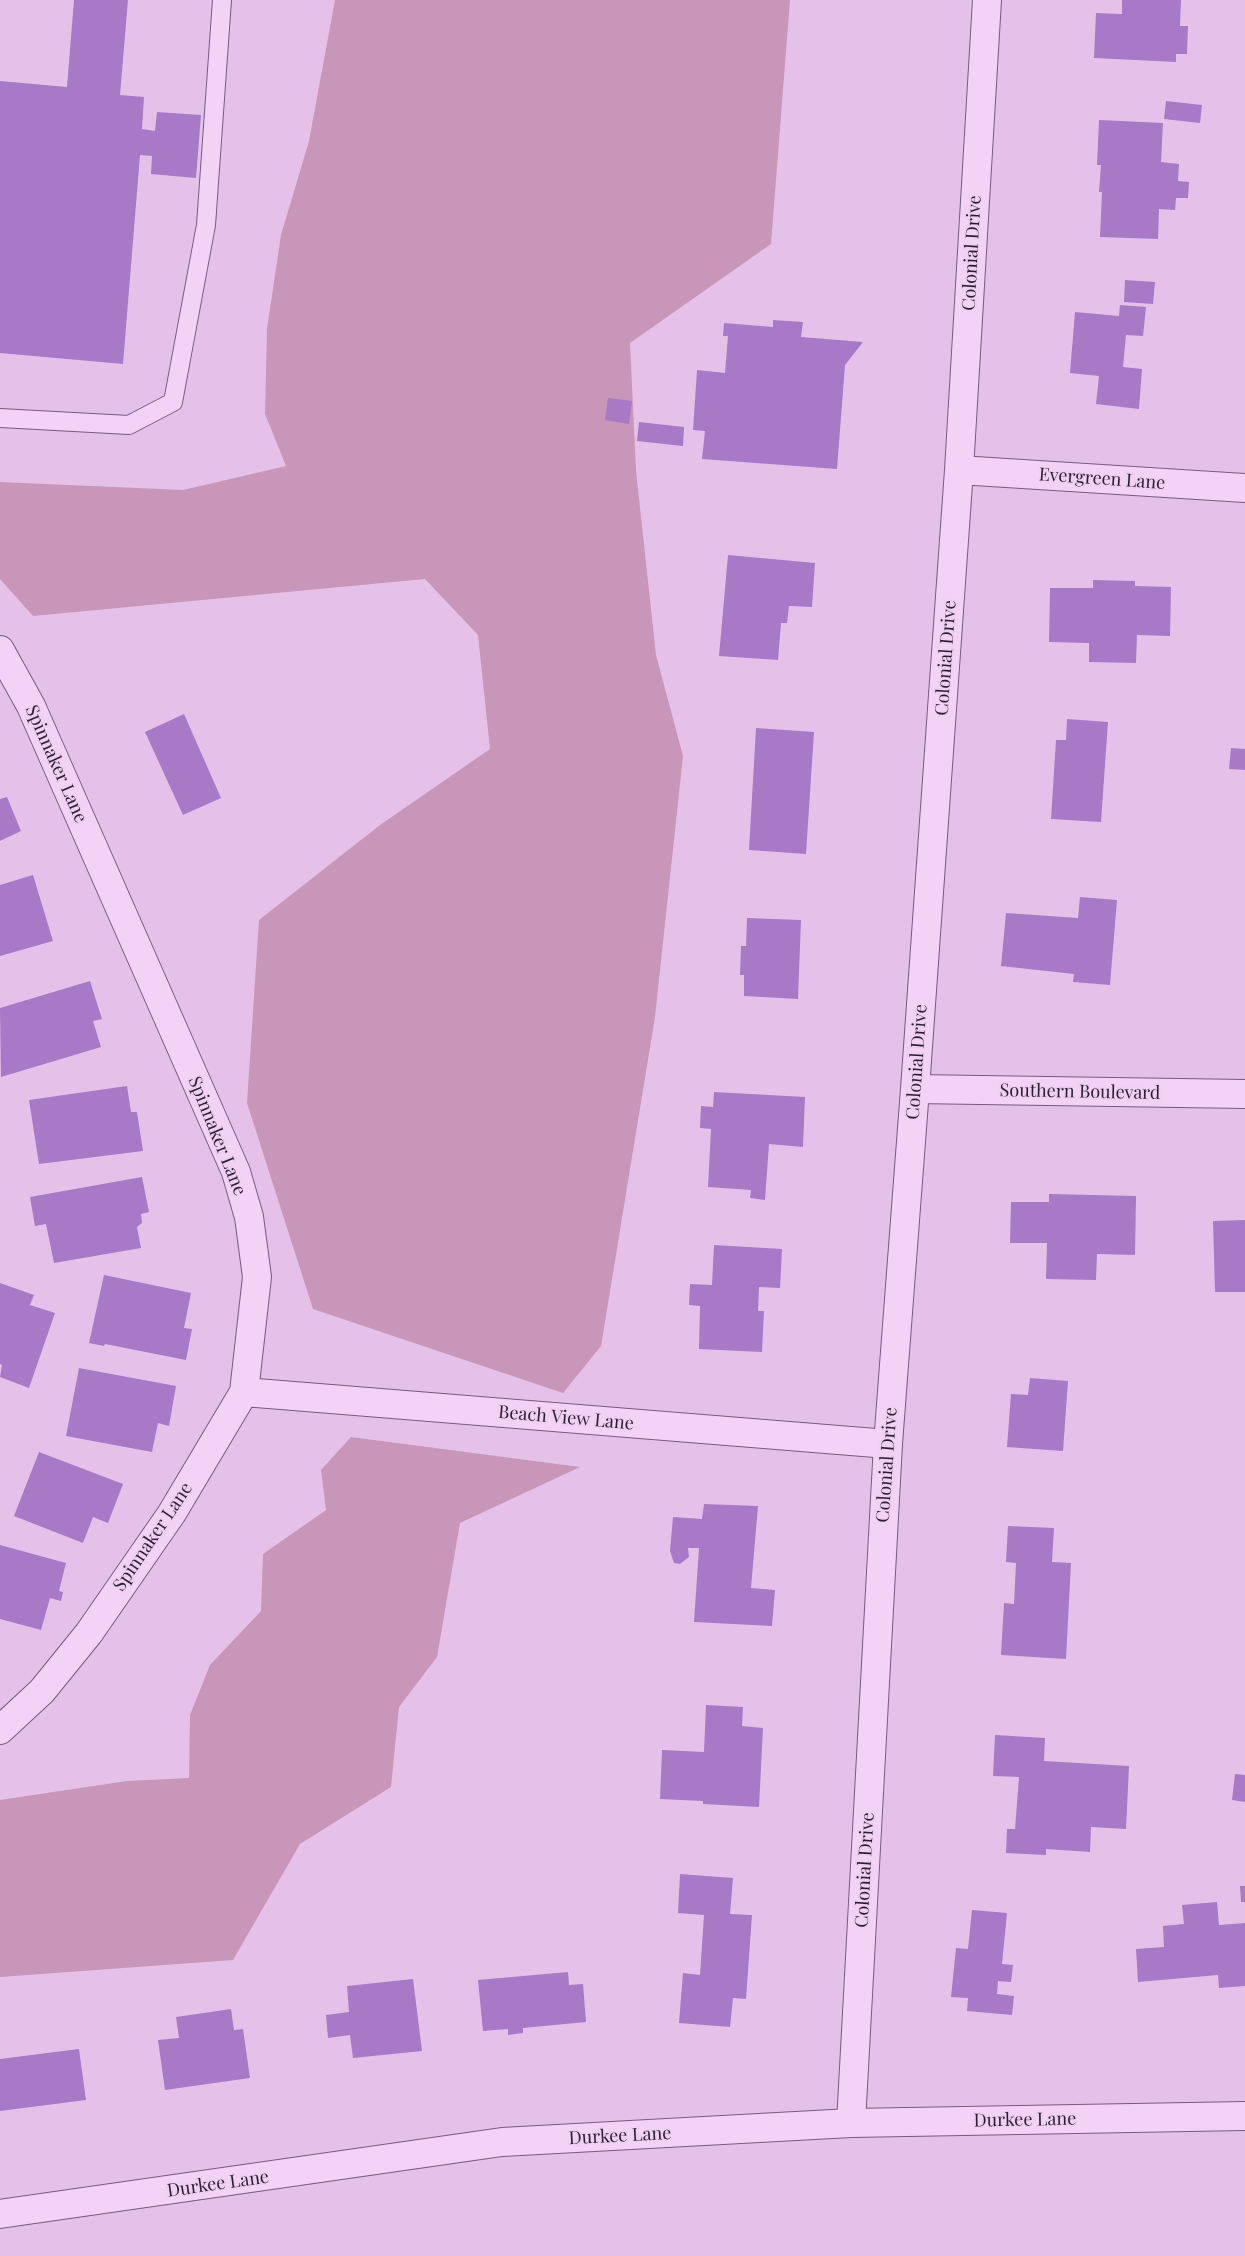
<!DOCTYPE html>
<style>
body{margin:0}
canvas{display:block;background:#e5c1ea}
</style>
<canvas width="1245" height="2256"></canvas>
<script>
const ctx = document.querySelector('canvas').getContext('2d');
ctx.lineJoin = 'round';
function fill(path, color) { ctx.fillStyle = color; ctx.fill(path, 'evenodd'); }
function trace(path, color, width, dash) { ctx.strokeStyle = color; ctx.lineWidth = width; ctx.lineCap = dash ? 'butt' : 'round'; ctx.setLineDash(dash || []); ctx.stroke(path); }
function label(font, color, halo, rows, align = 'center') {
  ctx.font = font + ' "Playfair Display",serif'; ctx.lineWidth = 4; ctx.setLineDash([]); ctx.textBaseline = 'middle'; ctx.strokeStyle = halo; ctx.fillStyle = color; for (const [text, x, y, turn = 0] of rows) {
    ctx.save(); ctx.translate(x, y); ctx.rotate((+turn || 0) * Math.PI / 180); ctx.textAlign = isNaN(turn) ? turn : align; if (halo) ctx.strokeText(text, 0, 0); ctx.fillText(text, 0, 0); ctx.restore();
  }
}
const green = new Path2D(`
 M335,0H790L771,244L630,343L636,471L656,655L683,756L655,1017L601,1346L563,1393L313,1309L247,1103L259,920L380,825L490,749L478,635L425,579L33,616L0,579V482L183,490L286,466L265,414L267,329L281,235L309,141Z
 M351,1437L580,1467L460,1523L437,1657L399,1707L391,1787L300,1844L233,1960L0,1977V1800L127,1781L189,1778L190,1715L210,1665L261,1611L263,1554L326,1510L321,1470Z`);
const building = new Path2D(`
 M74,0H128L120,95L144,97L142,129L155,131L157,112L201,115L196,178L151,174L152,156L140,155L123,364L0,353V81L67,87Z
 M1122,0H1181L1180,26H1188L1187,54H1176V62L1094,58L1096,13L1122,14Z
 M1166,101L1202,105L1200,123L1164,119Z
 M1099,120L1163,123L1161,162L1179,164L1178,181L1189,182L1188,198H1176L1175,210L1159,209L1158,239L1100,237L1102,192H1099L1101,165H1097Z
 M1125,280L1155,282L1153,304L1124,302Z
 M1120,305L1146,307L1143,336L1126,335L1123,367L1142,369L1139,409L1096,404L1099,376L1070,373L1075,312L1119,316Z
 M773,320L803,322L801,337L863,342L845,365L837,469L702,459L705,431L693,430L697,370L725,373L728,336H723L724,323L773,327Z
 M608,398L632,401L629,424L605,420Z
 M639,422L684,427L683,446L637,441Z
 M728,555L815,563L812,607L789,606L787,623H781L778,660L719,656Z
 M1093,580L1135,581V586L1171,587L1170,636L1137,635L1136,663L1089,662V643L1049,642L1050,588H1093Z
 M184,714L221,798L183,815L145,732Z
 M1067,719L1108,722L1101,822L1051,819L1056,740H1066Z
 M756,728L814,732L806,854L749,850Z
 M1231,748L1245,749V770L1229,769Z
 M7,797L21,831L0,841V799Z
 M33,875L53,941L0,956V885Z
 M1080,897L1117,900L1110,985L1073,982L1074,974L1001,966L1006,913L1078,918Z
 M747,918L801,920L798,999L744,996V975H740L741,946H746Z
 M90,981L102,1019L93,1021L101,1047L1,1077L0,1008Z
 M127,1086L131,1112H137L143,1151L39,1164L29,1100Z
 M714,1092L805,1097L803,1147L769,1144L765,1200L750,1198L751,1190L708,1187L711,1129L700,1128L701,1106L713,1107Z
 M142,1177L149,1212L141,1214L142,1223L137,1227L141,1248L54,1263L46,1224L35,1226L30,1197Z
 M1049,1194L1136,1196L1135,1255L1097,1254L1096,1280L1046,1279L1047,1243H1010L1011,1202H1049Z
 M1245,1220V1292H1215L1213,1221Z
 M714,1245L782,1249L780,1288L759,1287L758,1311H764L762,1352L699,1349L700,1306L689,1305L690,1284L712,1285Z
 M104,1275L191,1293L184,1328L192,1329L186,1360L105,1344L104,1346L89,1343Z
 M0,1283L34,1295L30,1305L55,1313L29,1388L0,1377L2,1365L0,1364Z
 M79,1368L176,1386L169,1426L158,1423L152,1452L66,1436Z
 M1030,1378L1068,1381L1063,1451L1007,1447L1011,1394L1028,1395Z
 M39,1452L123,1484L108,1523L93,1517L83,1543L14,1516Z
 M704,1504L758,1506L751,1588L775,1590L772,1626L694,1622L699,1548H688L689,1557L680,1564L674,1563L670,1551L673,1517L702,1519Z
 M1008,1526L1054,1528L1052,1562L1071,1563L1066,1659L1001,1655L1004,1603L1014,1604L1016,1563L1006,1562Z
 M0,1545L66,1563L59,1591L63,1592L61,1601L50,1598L41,1630L0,1619Z
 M706,1705L743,1707L742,1726L763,1728L759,1807L703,1804V1801L660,1799L662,1750L704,1752Z
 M995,1735L1045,1738L1044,1761L1129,1766L1126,1829L1091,1827L1090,1852L1046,1849V1855L1006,1853L1007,1829H1015L1019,1777L993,1776Z
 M1235,1774L1245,1775V1802L1232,1800Z
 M680,1874L733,1878L730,1914L752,1915L746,1999L733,1998L730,2027L679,2023L683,1973L700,1975L704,1915L678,1913Z
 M1240,1886H1245V1902H1241Z
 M1217,1902L1219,1925L1245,1923V1986L1219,1988L1218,1975L1138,1982L1136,1949L1164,1947L1163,1926L1184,1924L1182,1905Z
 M972,1910L1007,1913L1002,1964L1013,1965L1011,1982L998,1981L997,1994L1014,1996L1012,2015L967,2011L968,1998L951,1997L956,1948L968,1949Z
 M568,1972L569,1985L583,1984L586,2022L523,2028V2033L508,2035V2029L483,2031L478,1980Z
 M413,1979L422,2051L353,2058L350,2035L328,2038L326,2015L349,2012L347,1986Z
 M231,2009L234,2030L243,2029L250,2078L165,2090L158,2040L179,2038L176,2017Z
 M79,2049L86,2100L0,2111V2059Z`);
const lane = new Path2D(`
 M0,418L129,425L173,402L206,225L222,0`);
const street = new Path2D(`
 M959,470L1245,488
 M0,650L31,706L236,1172L249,1217L257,1277L244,1392L172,1513L89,1633L42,1691L0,1730
 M915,1089L1245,1094
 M244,1392L888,1444
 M851,2123L888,1444L915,1089L959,470L987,0
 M0,2214L502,2142L851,2123L1245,2116`);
const streetNames = [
 ["Colonial Drive",972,253,-87],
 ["Evergreen Lane",1102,479,4],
 ["Colonial Drive",946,658,-86],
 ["Spinnaker Lane",56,764,66],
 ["Colonial Drive",917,1062,-86],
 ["Southern Boulevard",1080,1092,1],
 ["Spinnaker Lane",217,1136,68],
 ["Beach View Lane",566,1418,5],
 ["Colonial Drive",887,1465,-86],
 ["Spinnaker Lane",153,1537,-56],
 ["Colonial Drive",865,1870,-87],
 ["Durkee Lane",1025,2120,-1],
 ["Durkee Lane",620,2136,-3],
 ["Durkee Lane",218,2184,-8]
];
fill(green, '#c796b8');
fill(building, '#a779c6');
trace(lane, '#775a82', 20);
trace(street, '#775a82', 30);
trace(lane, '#f2d3f6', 18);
trace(street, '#f2d3f6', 28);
label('18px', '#2c1d33', '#efd0f2', streetNames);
</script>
